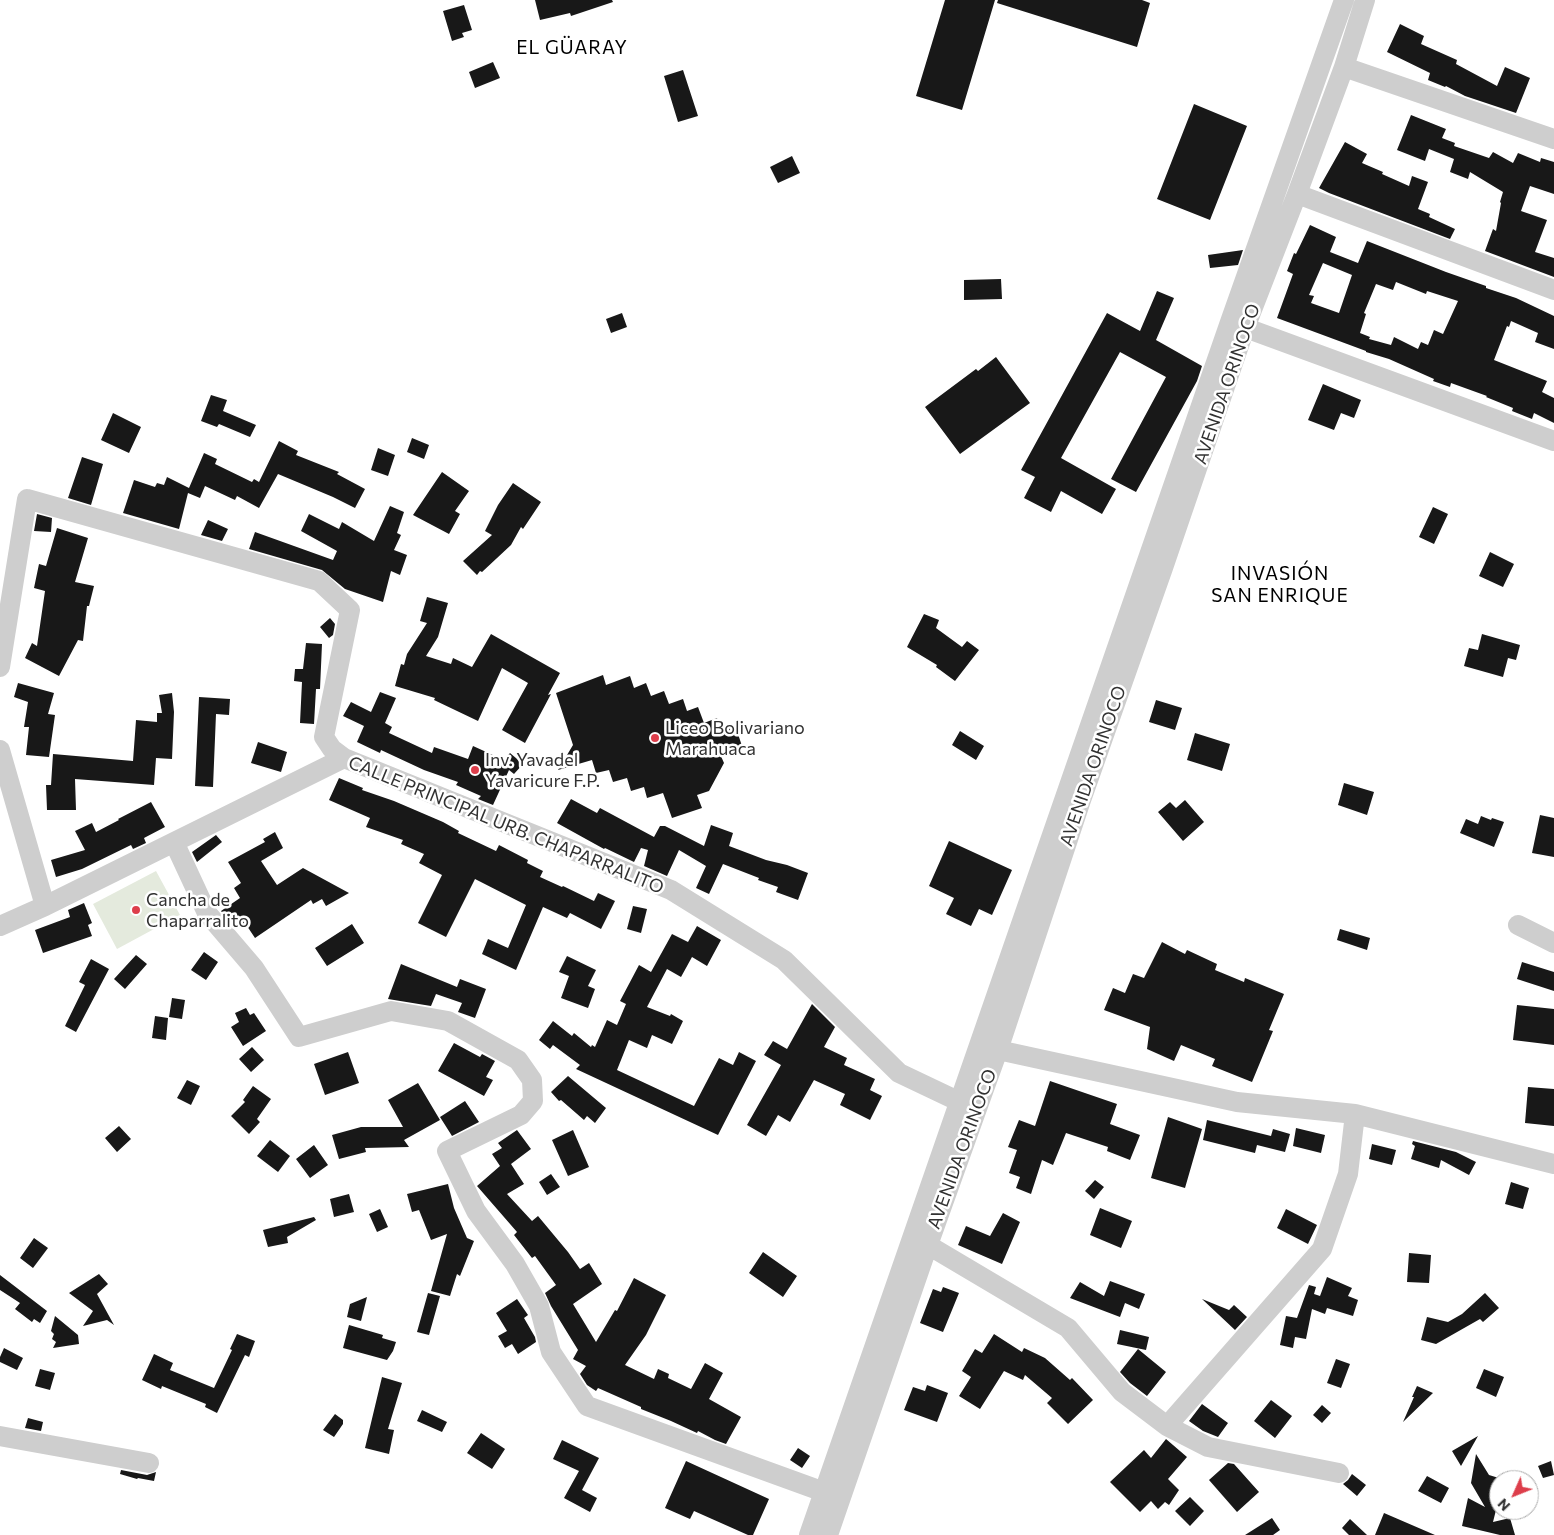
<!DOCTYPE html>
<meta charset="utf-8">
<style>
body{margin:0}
#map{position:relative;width:1554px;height:1535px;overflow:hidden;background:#fff;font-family:Commissioner,sans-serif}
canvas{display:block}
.north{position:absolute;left:1489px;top:1470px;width:50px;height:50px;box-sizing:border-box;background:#fff;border:1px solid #adadad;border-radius:50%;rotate:226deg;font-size:14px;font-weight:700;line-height:20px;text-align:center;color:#313131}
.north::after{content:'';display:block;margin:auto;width:18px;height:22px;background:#dd3e4b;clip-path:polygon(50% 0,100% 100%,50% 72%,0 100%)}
</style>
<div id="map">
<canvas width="1554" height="1535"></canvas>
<div class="north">N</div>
</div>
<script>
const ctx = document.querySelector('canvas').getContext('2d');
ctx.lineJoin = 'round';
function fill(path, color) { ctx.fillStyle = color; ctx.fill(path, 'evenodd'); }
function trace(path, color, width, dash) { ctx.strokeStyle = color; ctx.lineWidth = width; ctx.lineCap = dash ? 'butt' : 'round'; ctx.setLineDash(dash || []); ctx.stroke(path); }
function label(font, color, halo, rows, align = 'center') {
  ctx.font = font + ' Commissioner,sans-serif'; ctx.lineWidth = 5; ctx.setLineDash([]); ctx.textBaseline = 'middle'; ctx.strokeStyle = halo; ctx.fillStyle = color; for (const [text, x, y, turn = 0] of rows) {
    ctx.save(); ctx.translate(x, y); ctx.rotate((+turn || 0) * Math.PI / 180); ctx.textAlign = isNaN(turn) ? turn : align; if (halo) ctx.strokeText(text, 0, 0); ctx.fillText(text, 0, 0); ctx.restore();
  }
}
const green = new Path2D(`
 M156,871L180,915L117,949L93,904Z`);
const building = new Path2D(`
 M535,0H612L613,2L571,16L570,13L540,20Z
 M945,0H995L962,110L916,96Z
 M998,0H1142L1150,3L1137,47L997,3Z
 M464,5L472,30L462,33L464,37L452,41L443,11Z
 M1400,24L1424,36L1421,44L1457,60L1456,64L1497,86L1505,67L1530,78L1516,113L1465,96L1446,86L1445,87L1428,80L1430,73L1387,52Z
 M493,62L500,78L475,88L469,72Z
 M683,70L698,116L678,122L664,76Z
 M1194,104L1247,126L1210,220L1157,199Z
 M1411,115L1446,129L1442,138L1455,143L1454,146L1489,158L1493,152L1513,163L1518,153L1540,162L1541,158L1554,162V194L1530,186L1521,211L1547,220L1535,252L1554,258V277L1485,251L1493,229L1496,231L1501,203L1500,202L1503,192L1470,172L1468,179L1450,172L1454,159L1429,149L1425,161L1397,150Z
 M1345,142L1367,154L1362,163L1383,172L1382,174L1409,186L1412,176L1428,182L1418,209L1430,214L1429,217L1455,229L1450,239L1329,193L1319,188Z
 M792,156L800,173L778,183L770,167Z
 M1310,225L1336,237L1330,252L1358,263L1367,241L1446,272L1486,286V288L1516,298L1554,316V349L1535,342L1538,333L1511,321L1509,327L1507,326L1494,360L1547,381L1542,392L1554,398V423L1534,413L1532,419L1512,411L1513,408L1486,397L1487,396L1451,383L1450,387L1433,381L1434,379L1389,359L1366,352V351L1277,318L1293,274L1287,271L1294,253L1296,254ZM1323,263L1352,275L1339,313L1311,303L1314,296L1309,295ZM1396,282L1426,294L1427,291L1458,301L1443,334L1434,330L1428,345L1421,342L1418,349L1394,337L1391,345L1369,339L1370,337L1360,333L1366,314L1364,313L1376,284L1393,290Z
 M1243,250L1238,265L1210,268L1208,255Z
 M1001,279L1002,299L964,300V280Z
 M1157,291L1174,298L1156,340L1202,366L1197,381L1136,492L1111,479L1166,377L1120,352L1061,458L1116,489L1102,514L1061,491L1051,512L1024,498L1035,477L1021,470L1107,313L1140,331Z
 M622,313L627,327L611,333L606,319Z
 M996,357L1030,403L960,454L925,407L976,369L978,371Z
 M1323,384L1361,400L1354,418L1341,413L1334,430L1308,420Z
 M211,395L227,400L223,411L256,425L250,437L219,424L217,427L201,421Z
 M113,413L141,427L129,453L101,440Z
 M412,438L429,445L424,459L407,452Z
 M279,441L298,451L296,455L339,472L337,474L365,489L355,508L333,497L278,474L259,508L237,496L235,500L205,486L200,498L188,493L179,529L123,513L134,480L155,487L157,483L164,485L167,477L189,488L204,453L217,459L215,464L252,482L254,479L259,482Z
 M378,448L395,455L388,476L371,470Z
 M82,457L103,464L91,505L68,498Z
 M442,472L469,491L455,511L460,514L449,534L413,515Z
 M513,483L541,502L523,529L521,527L511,545L482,572L480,571L477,575L463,561L492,535L485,531L498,505Z
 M390,506L404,512L397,533L401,535L394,550L407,555L400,575L391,571L383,602L345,589L322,570L249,549L255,532L333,560L337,551L301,531L309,514L339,529L342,522L374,541Z
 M1433,507L1448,514L1434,544L1419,537Z
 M37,514L52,518L51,532L34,531Z
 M208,520L228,529L222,541L201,535Z
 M57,528L88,538L75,582L94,586L89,606H87L83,641L78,640L59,676L25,658L32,643L37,646L45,591L34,588L39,564L46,566Z
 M1490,552L1514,564L1503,587L1479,576Z
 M427,597L448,603L438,637L426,656L451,664L453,658L472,667L491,634L560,673L548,695L551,694L525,743L502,730L528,683L502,668L478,721L434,700L435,698L395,686L401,664L404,665L407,654L427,623L420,621Z
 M924,614L939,620L936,628L962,647L967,641L979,650L955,681L936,667L937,665L907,647Z
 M330,618L335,624L333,635L329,638L320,627Z
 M1482,634L1520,645L1516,660L1508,658L1503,677L1464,666L1469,648L1478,650Z
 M306,643L322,644L320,689H316L314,724L300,723L302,682L294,681L295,669H303Z
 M603,675L606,685L630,676L634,688L646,683L651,696L664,691L669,704L683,699L687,711L698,707L704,723L717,718L721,730L735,725L742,746L720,754L724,763L709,791L697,795L702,808L672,818L663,793L647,798L644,787L631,791L627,778L613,782L609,770L596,773L592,760L558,770L573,745L556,693Z
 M18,683L54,693L48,714L55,715L49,757L26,755L29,727H24L28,702L14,697Z
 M380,692L396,698L385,723L392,727L389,733L432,753L434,747L468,759L473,746L504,760L510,753L523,764L514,774L509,770L493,805L478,799L481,796L456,785L458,782L424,770L381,750L380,753L357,742L364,726L343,716L351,702L371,712Z
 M172,693L174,712L172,759L156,758L154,785L75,779L76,810H47L46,785H51L53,754L133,761L136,720L157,722V713H162L159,695Z
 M199,697L230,699L229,715L216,714L213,787L195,786Z
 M1156,700L1182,708L1175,730L1149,722Z
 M960,731L984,746L976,760L952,745Z
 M1195,733L1230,744L1222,771L1187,760Z
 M258,742L287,752L281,772L251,763Z
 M339,778L363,788L362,790L394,801L443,822L459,831L458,833L496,851L499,845L528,860L527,863L543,871L540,877L562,887L563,886L594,901L598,893L615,901L601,929L570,913L567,918L543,907L516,970L482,954L488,939L508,948L526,905L475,879L446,937L418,923L442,875L419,863L424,854L401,844L403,840L366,827L370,818L329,800Z
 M1344,783L1374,792L1367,815L1338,805Z
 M571,799L597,813L600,808L654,837L660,826H665L704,846L711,825L733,833L729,846L766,860L787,865L808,873L798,900L776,892L778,887L758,880L759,878L723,864L709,894L696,888L706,866L679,850L667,876L644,866L648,850L641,848L634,862L605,848L604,849L557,823Z
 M1185,800L1204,822L1183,841L1158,812L1170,802L1176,808Z
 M151,802L165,827L144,838L146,843L133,849L131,845L82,869L56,877L51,860L85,850L75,831L92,823L96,832L119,820L118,819Z
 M1540,815L1554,818V857L1532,853Z
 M1481,816L1491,820L1492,818L1504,822L1494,847L1460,833L1466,819L1478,824Z
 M275,832L283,848L261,861L277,885L303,868L349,893L326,906L322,899L313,904L311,900L255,938L245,923L236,929L221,911L240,898L234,888L241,883L228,862L265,842L263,839Z
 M216,835L222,842L197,862L192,852Z
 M949,841L1012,870L992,915L979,909L971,926L946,914L954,898L929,886Z
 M84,903L92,923L88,925L92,936L43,953L35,930L70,917L68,910Z
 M633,906L647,909L641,933L627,929Z
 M352,924L364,943L327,966L315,948Z
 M697,926L721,940L707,966L692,957L681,977L667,969L647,1007L670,1016L671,1014L683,1021L672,1044L652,1035L647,1048L629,1040L617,1070L694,1106L719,1058L733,1065L739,1052L756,1061L718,1135L576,1069L580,1065L553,1045L550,1049L539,1040L553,1021L572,1036L574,1033L591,1047L592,1045L595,1047L607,1020L617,1025L626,1004L620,1001L639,965L651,972L672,934L688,942Z
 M1340,929L1370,938L1367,950L1337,940Z
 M1162,942L1185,954L1187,950L1217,964L1215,970L1244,982L1245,978L1284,994L1269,1030L1273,1031L1252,1082L1212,1066L1215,1059L1181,1045L1174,1061L1147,1049L1150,1027L1104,1010L1113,988L1125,993L1133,974L1144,978Z
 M204,952L218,962L206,980L191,970Z
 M136,955L147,964L125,989L114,979Z
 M567,956L596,970L588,986L595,989L588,1008L561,998L569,976L559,972Z
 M91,959L109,969L76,1032L65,1026L85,985L79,982Z
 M1522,962L1554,972V991L1517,979Z
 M401,964L457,987L460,979L486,989L475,1018L458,1012L462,1003L436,994L431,1006L388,999Z
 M172,998L185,1000L182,1019L169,1017Z
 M812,1004L835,1027L824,1047L847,1058L844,1065L875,1079L870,1090L882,1096L870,1120L840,1105L845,1094L814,1080L790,1122L778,1115L766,1136L747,1125L781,1065L764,1055L773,1041L787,1049Z
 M1517,1005L1554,1009V1045L1513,1040Z
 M246,1008L250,1015L254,1013L266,1031L243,1046L231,1027L239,1022L235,1013Z
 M155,1016L168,1018L166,1040L152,1038Z
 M454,1043L480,1057L482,1054L495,1061L486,1077L493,1080L484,1096L438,1071Z
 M252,1047L264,1060L251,1072L239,1059Z
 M348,1052L359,1083L325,1095L314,1064Z
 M568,1076L606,1108L595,1123L587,1116L584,1120L561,1100L559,1101L551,1092Z
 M187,1080L200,1086L191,1105L177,1098Z
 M1050,1081L1117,1104L1110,1124L1140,1135L1130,1160L1107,1151L1108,1147L1066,1133L1053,1165L1042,1160L1031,1194L1016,1188L1020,1177L1009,1173L1017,1150L1008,1147L1019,1120L1035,1126Z
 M418,1083L440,1120L404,1140L409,1147L365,1148L366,1152L339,1159L332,1135L361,1127H403L388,1100Z
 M253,1086L271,1099L257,1119L260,1122L249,1134L231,1116L245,1102L243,1100Z
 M1528,1087L1554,1089V1126L1525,1123Z
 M465,1101L479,1122L452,1136L440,1117Z
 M1168,1117L1202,1129L1185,1188L1151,1178Z
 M1207,1120L1271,1136L1273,1129L1290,1134L1285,1152L1257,1145L1255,1153L1203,1140Z
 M119,1126L131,1139L117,1152L105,1138Z
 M1296,1128L1325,1135L1321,1153L1293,1146Z
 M517,1130L531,1149L511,1164L524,1184L507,1194L532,1221L538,1216L568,1252L580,1269L589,1263L602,1284L573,1304L596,1342L615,1310L617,1311L634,1278L666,1295L646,1335L625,1365L654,1379L658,1369L669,1374L668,1378L691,1389L705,1363L723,1373L709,1399L741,1417L726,1444L715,1440L698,1431L697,1433L671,1421L641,1409V1407L598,1388L596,1391L587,1385L580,1374L586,1366L573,1359L578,1350L551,1306L545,1293L556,1285L535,1256L532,1258L514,1235L517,1232L477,1186L500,1166L492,1154L502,1148L498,1143Z
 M573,1130L589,1167L568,1176L552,1140Z
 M270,1140L290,1156L278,1172L257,1156Z
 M1413,1141L1456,1152L1476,1162L1469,1175L1441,1160L1439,1168L1411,1159L1415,1146L1412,1144Z
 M1372,1144L1396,1150L1392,1165L1369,1159Z
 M314,1145L328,1165L310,1178L296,1159Z
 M551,1174L560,1187L547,1195L539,1182Z
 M1095,1180L1104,1187L1094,1199L1085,1191Z
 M1511,1182L1529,1188L1523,1209L1505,1204Z
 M448,1184L454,1208L467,1238L474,1241L460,1276L457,1274L450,1296L431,1291L447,1234L431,1240L419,1210L412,1212L407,1194Z
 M349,1194L354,1212L334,1217L330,1199Z
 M1100,1208L1132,1221L1121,1248L1090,1235Z
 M380,1209L388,1227L377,1232L369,1214Z
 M1286,1209L1317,1225L1308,1244L1277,1228Z
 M1003,1213L1020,1222L1002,1264L958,1245L966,1226L990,1236Z
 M314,1217L316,1220L287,1237L288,1243L268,1247L263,1230Z
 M34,1238L48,1248L33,1268L20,1258Z
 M763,1252L797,1276L783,1297L749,1273Z
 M1409,1253L1431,1255L1429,1283L1407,1282Z
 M99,1274L108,1284L97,1294L114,1325L107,1320L83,1326L93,1311L69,1293Z
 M0,1275L47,1311L40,1323L34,1319L32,1322L15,1309L20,1303L0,1290Z
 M1327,1277L1352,1288L1348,1296L1358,1300L1353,1316L1327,1308L1325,1314L1312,1309L1306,1339L1295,1337L1293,1348L1280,1345L1286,1316L1297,1318L1309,1285L1316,1287L1314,1294L1320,1296Z
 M1110,1281L1145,1294L1139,1309L1125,1303L1120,1317L1070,1298L1080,1282L1104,1296Z
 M943,1287L959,1293L943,1332L920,1323L933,1289L941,1292Z
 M428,1293L440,1296L429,1335L417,1332Z
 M1485,1293L1499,1308L1483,1322L1480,1319L1436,1344L1421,1340L1427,1317L1448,1322L1462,1314Z
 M367,1297L361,1321L347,1317L350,1304Z
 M517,1299L528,1315L524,1318L535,1337L536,1342L518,1354L512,1344L505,1348L498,1336L507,1331L496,1313Z
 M1202,1299L1229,1310L1234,1305L1247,1317L1235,1330Z
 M55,1316L78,1335L79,1344L53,1348L56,1342L52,1339L54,1334L51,1331Z
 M349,1325L383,1335L382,1338L396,1342L393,1351L387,1360L343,1348Z
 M1120,1330L1149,1337L1146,1350L1117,1344Z
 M237,1334L255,1341L249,1357L245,1355L217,1413L205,1407L206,1404L162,1386L161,1389L142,1380L154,1354L173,1363L170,1370L214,1388L232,1350L230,1349Z
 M994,1334L1022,1352L1024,1348L1045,1358L1070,1380L1072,1378L1093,1400L1068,1424L1047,1403L1052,1398L1025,1375L1023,1380L1004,1371L980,1409L959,1396L971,1377L962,1371L975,1349L982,1353Z
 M4,1348L23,1358L17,1370L0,1362V1357Z
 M1138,1349L1166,1372L1147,1396L1130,1383L1120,1372Z
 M1336,1359L1350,1364L1341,1388L1327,1383Z
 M40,1369L55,1373L50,1390L35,1386Z
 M1484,1369L1504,1377L1496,1397L1476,1388Z
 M382,1377L402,1383L388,1429L394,1430L389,1454L365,1448Z
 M927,1385L948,1393L937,1422L904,1410L913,1387L925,1391Z
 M1417,1386L1433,1393L1403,1422L1414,1397H1412Z
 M1271,1400L1292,1416L1275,1438L1254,1421Z
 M1202,1404L1228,1423L1218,1437L1203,1431L1189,1421Z
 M1322,1405L1331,1413L1322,1423L1313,1415Z
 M422,1410L447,1422L442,1432L417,1421Z
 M335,1414L343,1420V1424L334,1437L323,1430Z
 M28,1418L43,1422L41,1431L25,1428Z
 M481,1433L505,1449L492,1469L467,1453Z
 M1478,1436L1461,1466L1452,1451Z
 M1166,1439L1187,1457L1168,1479L1179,1490L1169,1505L1165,1502L1158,1509L1151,1501L1140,1512L1110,1482L1144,1450L1151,1458Z
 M562,1440L599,1458L582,1490L597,1498L590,1512L564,1498L579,1471L553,1459Z
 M798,1448L810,1456L802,1468L790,1460Z
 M1476,1454L1489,1475L1502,1479L1499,1480V1498L1493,1522L1510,1518L1515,1535H1500L1462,1526L1468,1498L1485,1507L1471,1483Z
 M686,1461L769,1499L753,1535H748L694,1511L690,1519L665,1508Z
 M1551,1461L1554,1475L1543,1478L1538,1466Z
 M1228,1463L1234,1464L1259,1492L1237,1512L1209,1480Z
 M121,1470L147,1475L156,1472L154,1481L138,1478L137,1479L120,1474Z
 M1352,1474L1366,1485L1357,1496L1343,1484L1348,1480Z
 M1427,1476L1449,1488L1441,1503L1418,1491Z
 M1190,1497L1204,1511L1190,1526L1175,1511Z
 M1384,1513L1435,1535H1375Z
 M1272,1518L1280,1530L1273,1535H1245Z
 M1350,1519L1367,1535H1349L1342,1528Z`);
const minor = new Path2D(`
 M1344,67L1554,139
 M1297,194L1554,290
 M1235,324L1554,441
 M0,667L27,499L319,581L350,610L324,737L332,749L344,758
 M0,750L45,906
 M174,842L207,913L254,968L299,1037L391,1011L448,1021L518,1060L532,1080L533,1101L521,1115L447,1151L476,1211L515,1264L539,1306L551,1352L587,1406L824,1492
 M1518,925L1554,943
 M0,926L45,906L344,758L671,890L784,960L899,1073L960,1102L971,1106
 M998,1050L1237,1102L1355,1114L1554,1164
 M928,1245L1068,1328L1122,1392L1167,1426L1208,1447L1339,1473
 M1167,1426L1322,1249L1348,1174L1355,1114
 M0,1436L149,1463
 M809,1535L1230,322L1344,0
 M828,1535L928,1245L998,1050L1081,800L1163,568L1245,328L1297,194L1344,67L1365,0`);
const markers = [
 [655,738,5,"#dd3e4b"],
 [475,770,5,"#dd3e4b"],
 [136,910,5,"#dd3e4b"]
];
const streetNames = [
 ["AVENIDA ORINOCO",1227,384,-71],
 ["AVENIDA ORINOCO",1093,766,-71],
 ["CALLE PRINCIPAL URB. CHAPARRALITO",506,825,22],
 ["AVENIDA ORINOCO",962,1149,-70]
];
const poiNames = [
 ["Liceo Bolivariano",665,728],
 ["Marahuaca",665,749],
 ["Inv. Yavadel",485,760],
 ["Yavaricure F.P.",485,781],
 ["Cancha de",146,900],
 ["Chaparralito",146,921]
];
const neighbourhoodNames = [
 ["EL GÜARAY",572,48],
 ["INVASIÓN",1280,574],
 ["SAN ENRIQUE",1280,596]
];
fill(green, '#e4eadd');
fill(building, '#181818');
trace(minor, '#cecece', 20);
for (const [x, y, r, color] of markers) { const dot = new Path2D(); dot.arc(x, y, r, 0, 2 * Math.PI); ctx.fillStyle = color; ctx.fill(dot); trace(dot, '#fff', 2); }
label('18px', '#313131', '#fff', streetNames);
label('18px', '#313131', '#fff', poiNames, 'left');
ctx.letterSpacing = '1px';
label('19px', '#000', '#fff', neighbourhoodNames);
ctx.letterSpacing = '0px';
</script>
